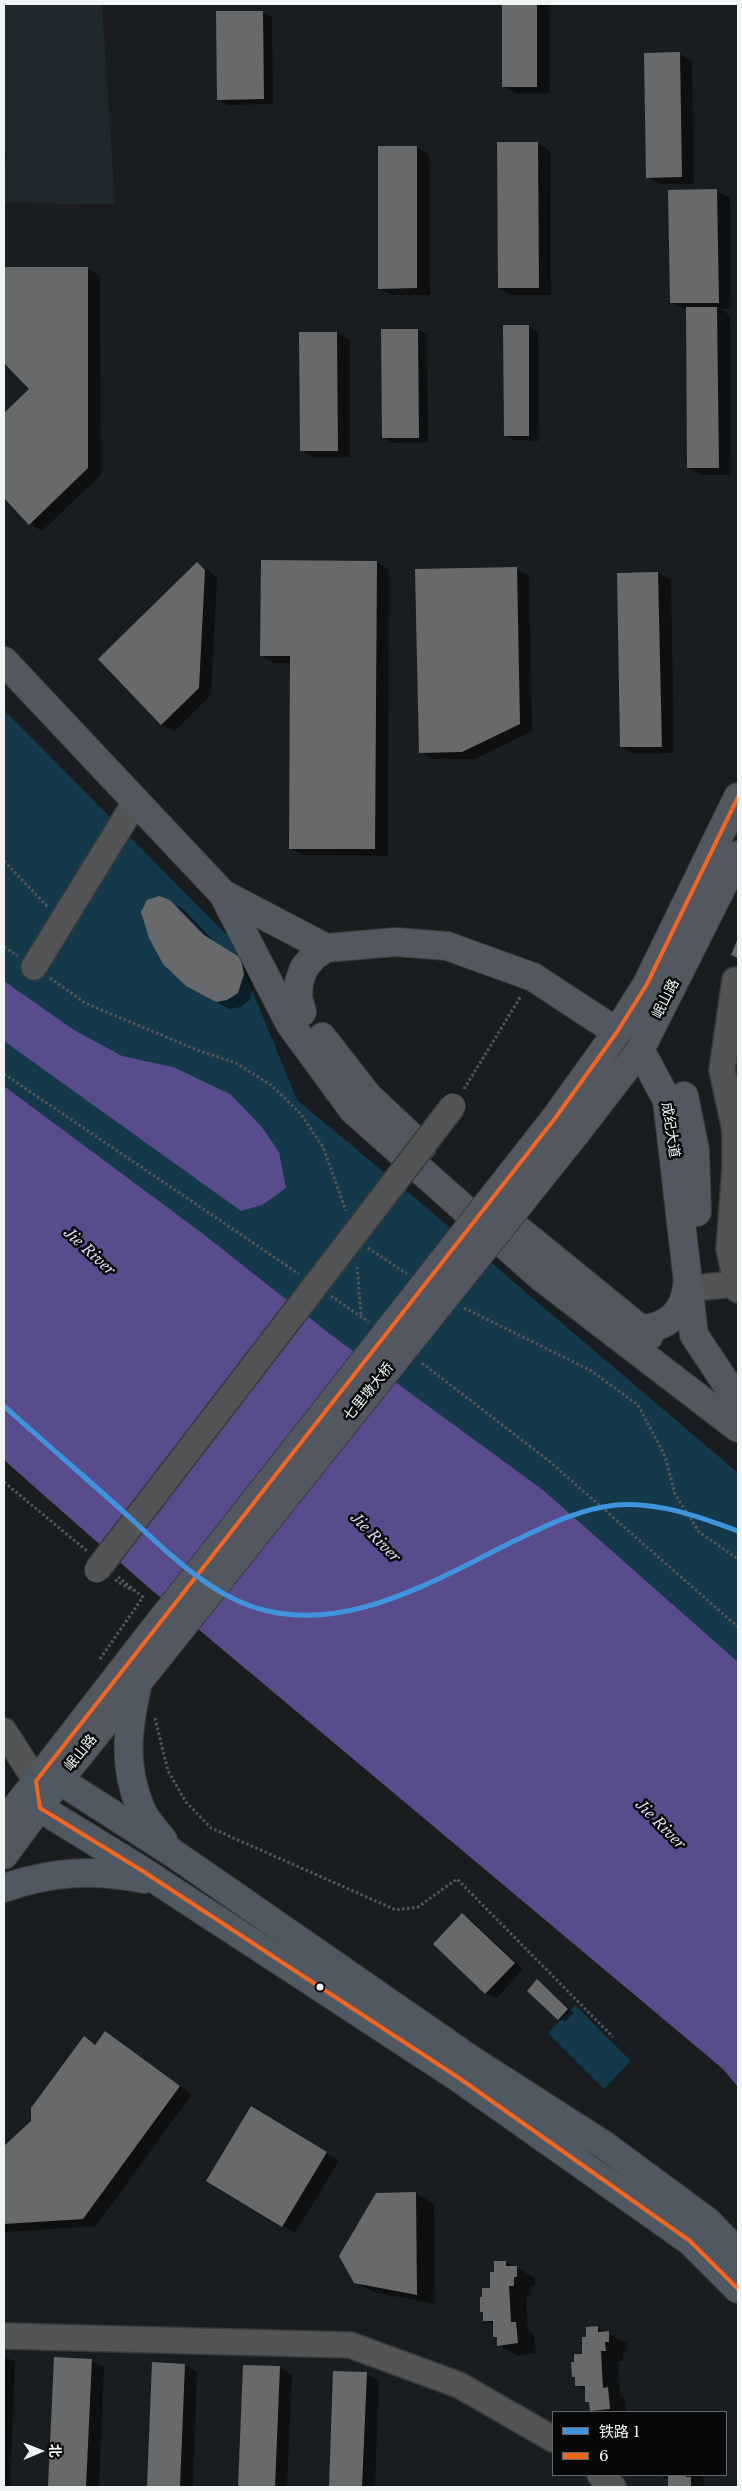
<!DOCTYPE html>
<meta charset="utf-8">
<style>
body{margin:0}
#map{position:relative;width:742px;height:2491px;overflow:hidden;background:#1a1d1f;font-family:"Libre Baskerville","Noto Sans SC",serif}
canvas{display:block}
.frame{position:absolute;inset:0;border:5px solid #f0f4f5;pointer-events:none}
.legend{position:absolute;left:552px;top:2411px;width:175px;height:65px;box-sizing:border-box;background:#060708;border:1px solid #646667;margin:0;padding:6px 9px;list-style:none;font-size:15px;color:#f0f4f5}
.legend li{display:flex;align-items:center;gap:10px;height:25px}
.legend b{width:25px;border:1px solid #646667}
.north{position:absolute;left:15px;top:2426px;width:50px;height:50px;-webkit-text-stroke:4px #060708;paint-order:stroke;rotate:89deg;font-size:14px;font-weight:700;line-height:20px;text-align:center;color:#f0f4f5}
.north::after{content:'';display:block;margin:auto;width:18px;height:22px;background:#f0f4f5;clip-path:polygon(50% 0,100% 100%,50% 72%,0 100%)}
</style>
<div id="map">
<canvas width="742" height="2491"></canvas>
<div class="frame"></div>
<ul class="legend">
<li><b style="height:6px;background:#4094de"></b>铁路 1</li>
<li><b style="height:6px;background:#f26522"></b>6</li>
</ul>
<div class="north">北</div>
</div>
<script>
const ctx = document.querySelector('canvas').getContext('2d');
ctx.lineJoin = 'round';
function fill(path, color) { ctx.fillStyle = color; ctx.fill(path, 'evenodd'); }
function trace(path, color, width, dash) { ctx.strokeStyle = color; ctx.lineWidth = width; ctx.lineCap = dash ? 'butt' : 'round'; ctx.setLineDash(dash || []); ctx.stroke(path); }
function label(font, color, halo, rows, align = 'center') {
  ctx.font = font + ' "Libre Baskerville","Noto Sans SC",serif'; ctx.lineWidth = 5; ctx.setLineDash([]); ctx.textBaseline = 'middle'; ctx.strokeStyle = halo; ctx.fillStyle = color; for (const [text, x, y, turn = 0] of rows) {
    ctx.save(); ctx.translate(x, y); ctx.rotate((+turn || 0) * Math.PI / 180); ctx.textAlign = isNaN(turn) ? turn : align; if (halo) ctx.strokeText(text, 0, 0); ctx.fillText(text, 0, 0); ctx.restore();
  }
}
const built = new Path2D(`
 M4,4H102L115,204L4,203Z`);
const green = new Path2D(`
 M4,710L231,939L297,1100L414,1197L738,1473V1662L543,1490L334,1337L202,1233L4,1086Z
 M575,2005L631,2061L604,2089L548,2033Z`);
const water = new Path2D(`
 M4,981L74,1030L122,1056L173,1067L230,1094L261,1126L279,1152L286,1188L262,1205L241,1211L4,1041Z
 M4,1086L202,1233L334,1337L543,1490L738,1662V2087L723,2069L148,1587L4,1460Z`);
const shadow = new Path2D(`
 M503,4H549L550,93L516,94L504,86Z
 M262,12L272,17L273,104L228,105L218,99Z
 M680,54L692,61L694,184H660L648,177Z
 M4,131L6,162H4Z
 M538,143L550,151L551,295H512L499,288Z
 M416,147L429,154L430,295H392L380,288Z
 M717,191L730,198L731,309H720L730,315L731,475H701L689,468L687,310L671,303Z
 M4,269H88L100,276L101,475L42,531L30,524L4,496V415L31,389L4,361Z
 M528,326L538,332L539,441L515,440L505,435Z
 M418,330L427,335L428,442L393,443L383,437Z
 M300,333H337L350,340V457L314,458L301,450Z
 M377,562L389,570L388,856L303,855L290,848L291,663H274L261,655Z
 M197,563L210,571L217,578L211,695L175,731L162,724L99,659Z
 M517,569L529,576L532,731L475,759H433L420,752Z
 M658,573L671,580L674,753L634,754L621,747Z
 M164,899L183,909L217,944L254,967L256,973L250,1000L241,1007L230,1009L200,993Z
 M462,1915L471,1920L523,1969L496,1999L486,1993L434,1944Z
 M538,1981L574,2013L565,2022L558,2019Z
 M105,2033L192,2094L96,2226L4,2232V2147L32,2121L84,2038L96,2045Z
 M264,2115L339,2161L295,2233L208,2180Z
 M416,2193L434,2204L435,2304L374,2292L355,2282L376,2194Z
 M506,2262L535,2278V2286H531V2295L526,2296L528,2331L534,2334L536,2353L517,2356L499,2345V2338L494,2336V2326L485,2320L484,2313L481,2311L491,2289L495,2273Z
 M598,2328L627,2343V2352H623V2361H618L620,2396L625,2399L627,2412L591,2411V2404L586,2401V2391L576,2386V2379L573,2377L583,2355L587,2338Z
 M4,2356L15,2362L10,2487H4Z
 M55,2358L91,2360L104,2367L99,2487H50Z
 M153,2364L185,2365L197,2372L193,2487H149Z
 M244,2366L279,2367L292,2375L287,2487H239Z
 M335,2372L367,2374L379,2381L375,2487H330Z
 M660,2475H703L704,2486L706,2487H670V2481Z`);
const building = new Path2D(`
 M502,4H537V87H502Z
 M216,11H263L264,99L217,100Z
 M680,52L682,177L646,178L644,53Z
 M497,142H538L539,288H498Z
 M378,146H417V288L378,289Z
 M717,189L719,303H670L668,190Z
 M4,267H88V468L29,525L4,498V413L29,389L4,363Z
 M686,307H717L719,468H687Z
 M503,325H529V436H504Z
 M381,329H418L419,438H382Z
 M299,332H337L338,451H300Z
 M261,560L377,561L375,849H289L290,656H260Z
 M197,562L205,570L199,688L161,725L98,659Z
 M517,567L520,724L462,752L419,753L415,569Z
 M658,572L662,747H620L617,573Z
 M159,896L170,900L204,935L241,958L244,974L238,993L227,1000L216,1002L186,986L163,964L149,938L141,912L147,900Z
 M738,938V958L731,955Z
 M462,1913L515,1963L485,1994L433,1944Z
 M537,1979L568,2009L558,2020L527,1991Z
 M105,2031L180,2086L83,2219L4,2224V2146L31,2121V2108L84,2036L95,2045Z
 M251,2106L327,2152L282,2227L206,2181Z
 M416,2192L417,2295L354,2283L339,2256L376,2193Z
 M494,2261H506V2266H517V2277H514V2286H509L511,2322H516L518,2343L497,2346V2337H493V2321H483V2312H480V2297H482V2288H490V2272H494Z
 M598,2326V2332L609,2331V2342H605L606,2351H601L603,2388L608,2387L610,2409L590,2411L589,2402H585V2386H575V2377H572L571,2362H574V2354H582V2337H586V2327Z
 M54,2357L92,2359L86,2487H48Z
 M152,2362L185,2364L180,2487H147Z
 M243,2365L280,2366L275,2487H238Z
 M333,2371L367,2372L362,2487H329Z
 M668,2475H686V2477H691V2487H668Z`);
const path = new Path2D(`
 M4,861L48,907
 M4,947L18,956
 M50,978L85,1003L197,1050L236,1063L271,1085L300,1113L323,1147L346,1211
 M4,1074L299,1274
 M464,1089L521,996
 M368,1248L407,1274
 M357,1267L361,1315
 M331,1296L369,1322
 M464,1308L590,1370L638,1405L665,1456L675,1494L699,1532L738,1559
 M422,1363L549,1461L738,1627
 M4,1482L87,1551
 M115,1580L133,1591
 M100,1659L143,1597L117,1576
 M155,1718L168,1771L186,1802L211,1828L396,1910L418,1907L457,1879L613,2037`);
const minor = new Path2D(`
 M34,967L136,801
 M735,980L722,1070L735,1130V1168L729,1249L738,1290
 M704,1287L736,1284
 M4,1731L36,1781
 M4,2336L350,2345L459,2385L553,2439
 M600,2475L613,2487`);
const major = new Path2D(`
 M4,661L223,894L290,1024L353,1110L541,1277L738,1428
 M223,894L326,948
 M302,1012L298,997L299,982L304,968L314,956L326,948L396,942L447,946L533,977L617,1032
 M322,1037L368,1096L422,1147
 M640,1050L667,1100L694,1335L738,1401
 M684,1096L695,1150L697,1212
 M556,1117L617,1032L647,984L738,797
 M576,1133L640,1050L738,855
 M488,1205L649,1336
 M640,1329C666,1328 685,1313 687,1285
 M4,1823L145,1641
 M4,1855L59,1780L162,1652`);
const highway = new Path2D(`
 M138,1682C128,1727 122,1765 141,1809C145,1820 156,1831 163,1840
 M4,1888C53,1871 94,1869 145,1879
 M738,2253L707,2221L604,2145L473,2061L173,1853L59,1780L36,1781L40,1808L141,1870L459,2078L690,2241L738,2289`);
const minorBridge = new Path2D(`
 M97,1570L453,1106`);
const majorBridge = new Path2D(`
 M145,1641L556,1117
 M162,1652L576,1133`);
const bus1 = new Path2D(`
 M738,797L647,984L617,1032L556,1117L36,1781L40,1808L141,1870L459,2078L690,2241L738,2289`);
const rail1 = new Path2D(`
 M4,1406C44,1442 86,1478 126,1514C160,1545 193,1579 234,1599C328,1645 428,1584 510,1543C544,1527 578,1509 616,1505C657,1501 700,1517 738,1531`);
const markers = [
 [320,1987,4.5,"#f0f4f5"]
];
const streetNames = [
 ["岷山路",666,999,-63],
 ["成纪大道",670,1130,81],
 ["七里墩大桥",369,1392,-51],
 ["岷山路",81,1753,-51]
];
const waterNames = [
 ["Jie River",89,1252,42],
 ["Jie River",375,1538,45],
 ["Jie River",660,1825,45]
];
fill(built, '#1e282d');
fill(green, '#13394a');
fill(water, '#584c8c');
fill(shadow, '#0007');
fill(building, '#67696a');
trace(minor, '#383a3b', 28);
trace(major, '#383a3b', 30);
trace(highway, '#383a3b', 30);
trace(path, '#555657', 3, [2.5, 2.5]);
trace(minor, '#525455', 25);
trace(major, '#535860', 28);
trace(highway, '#505861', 28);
trace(minorBridge, '#383a3b', 28, []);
trace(majorBridge, '#383a3b', 30, []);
trace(minorBridge, '#525455', 25);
trace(majorBridge, '#535860', 28);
trace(bus1, '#f26522', 4);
trace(rail1, '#4094de', 5);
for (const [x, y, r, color] of markers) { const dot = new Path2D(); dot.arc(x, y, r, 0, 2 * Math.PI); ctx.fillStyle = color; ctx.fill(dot); trace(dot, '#060708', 2); }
label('14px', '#f0f4f5', '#060708', streetNames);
label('italic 15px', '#dcdaef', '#060708', waterNames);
</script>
